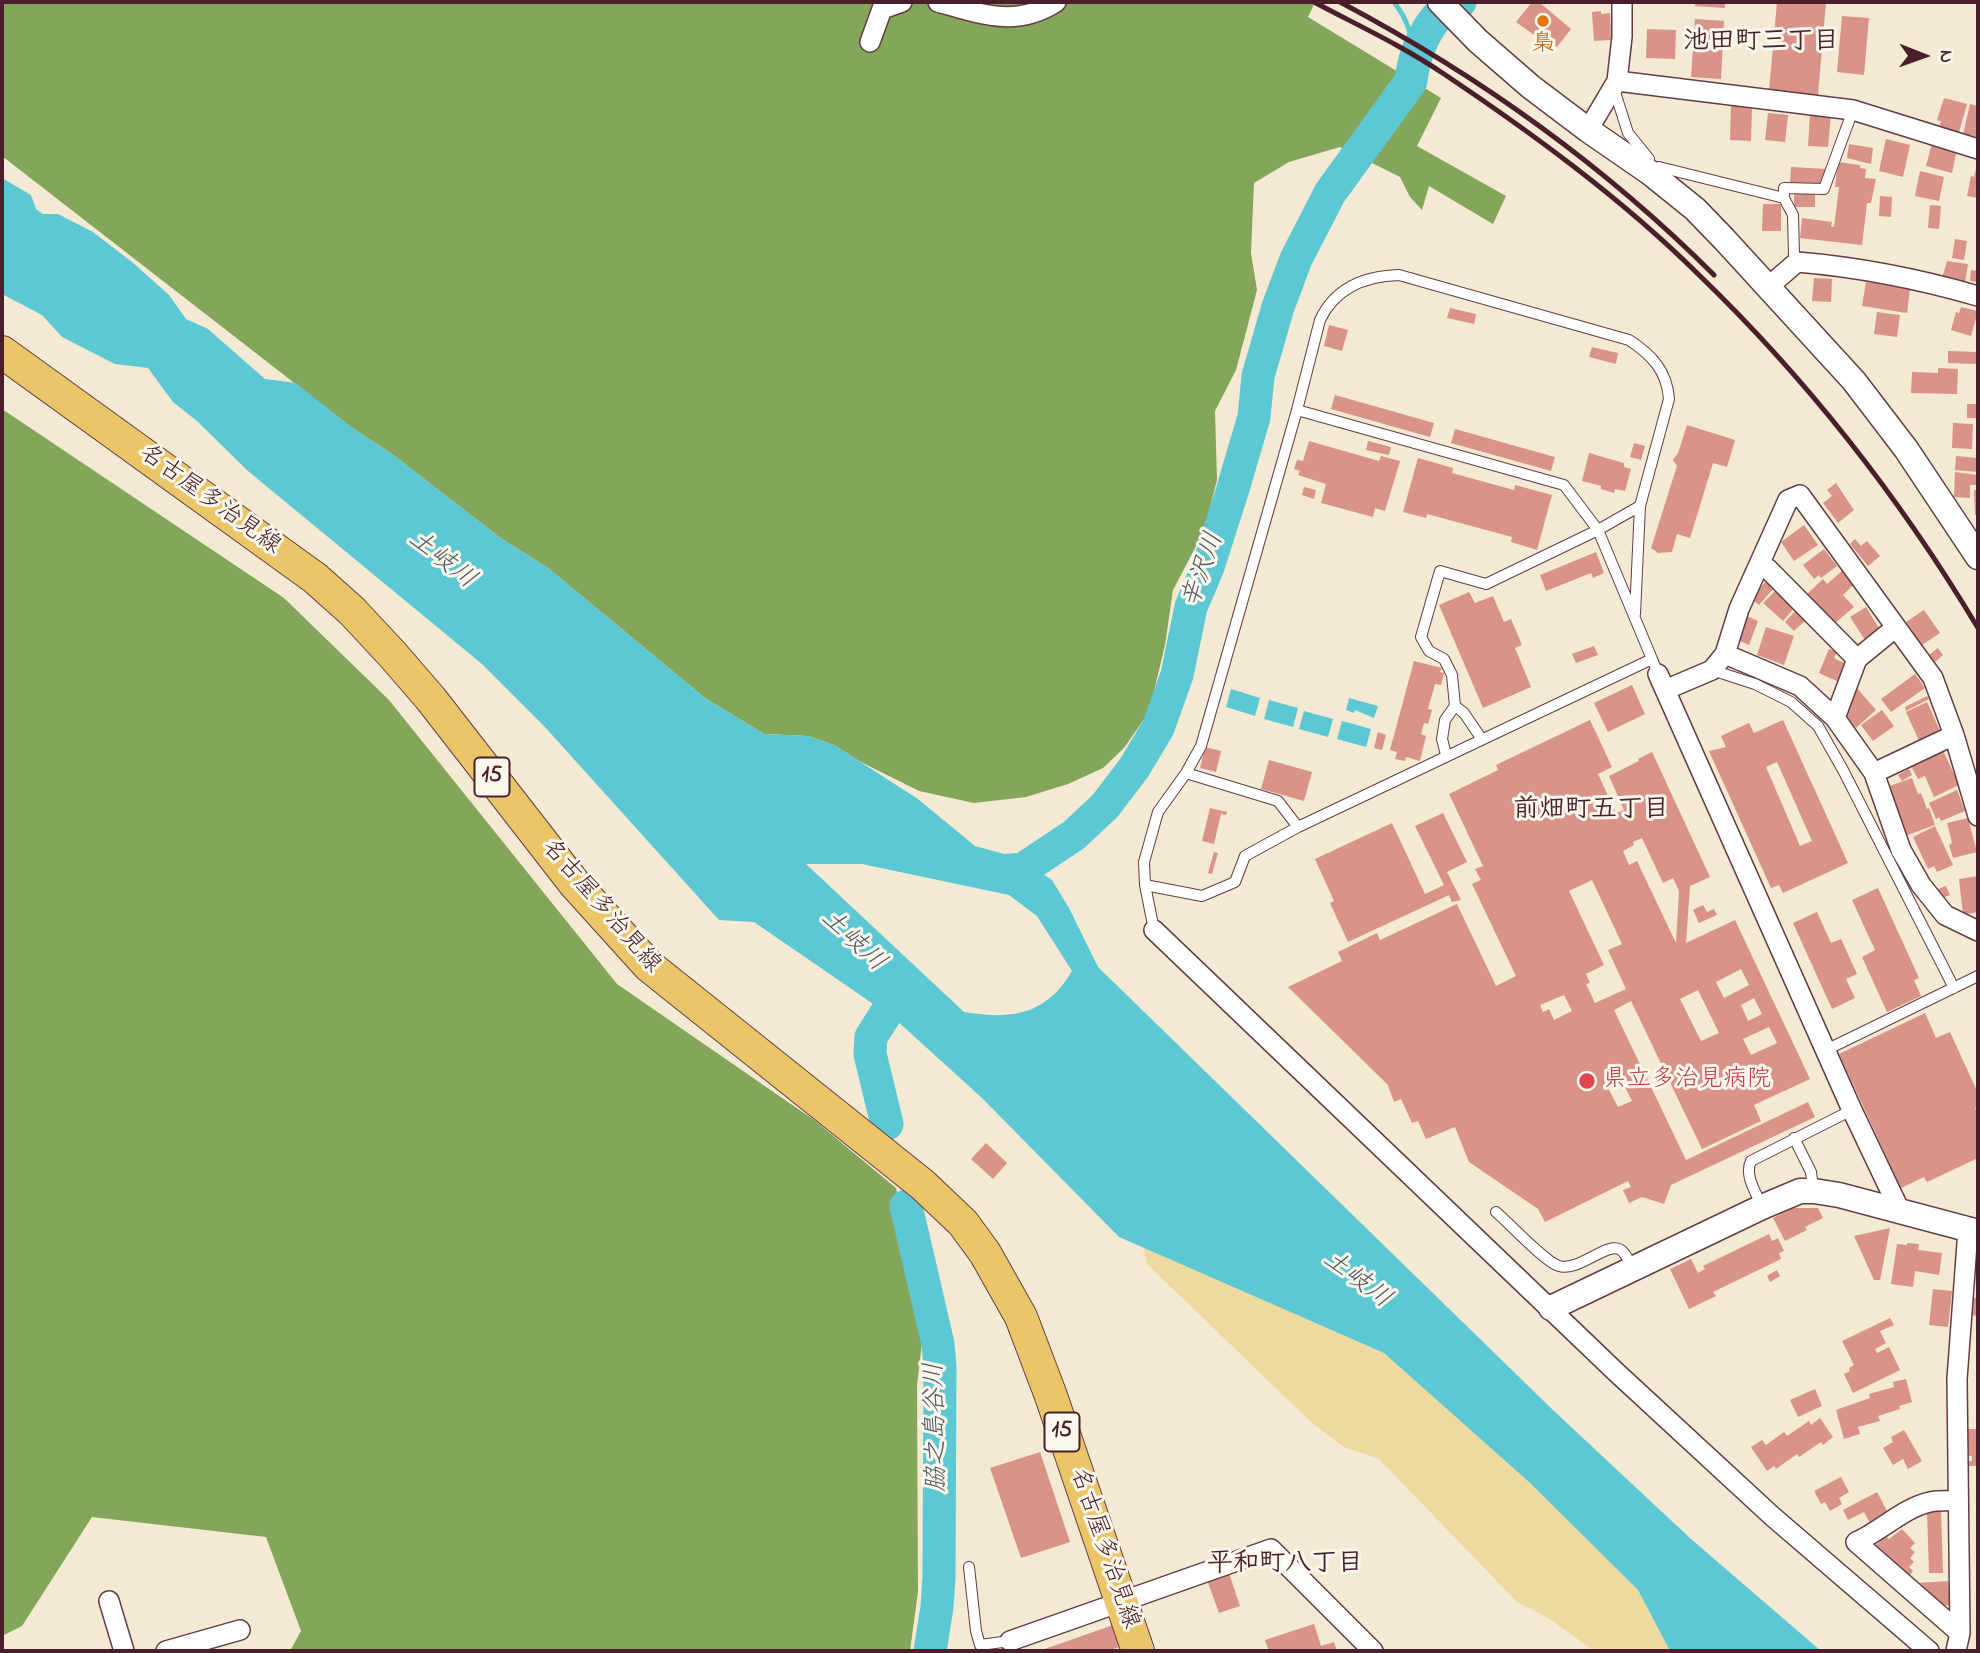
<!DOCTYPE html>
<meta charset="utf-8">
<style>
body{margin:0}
#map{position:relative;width:1980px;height:1653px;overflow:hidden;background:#f4e9d2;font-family:"Indie Flower",sans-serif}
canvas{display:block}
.frame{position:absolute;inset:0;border:4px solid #4a1f2b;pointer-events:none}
.north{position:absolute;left:1889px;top:21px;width:70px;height:70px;-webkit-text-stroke:5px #fbf7ec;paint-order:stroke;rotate:91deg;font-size:19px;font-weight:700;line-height:28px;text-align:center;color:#4a1f2b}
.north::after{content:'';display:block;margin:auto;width:24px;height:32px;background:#4a1f2b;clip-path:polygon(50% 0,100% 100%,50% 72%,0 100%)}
</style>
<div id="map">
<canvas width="1980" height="1653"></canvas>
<div class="frame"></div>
<div class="north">N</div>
</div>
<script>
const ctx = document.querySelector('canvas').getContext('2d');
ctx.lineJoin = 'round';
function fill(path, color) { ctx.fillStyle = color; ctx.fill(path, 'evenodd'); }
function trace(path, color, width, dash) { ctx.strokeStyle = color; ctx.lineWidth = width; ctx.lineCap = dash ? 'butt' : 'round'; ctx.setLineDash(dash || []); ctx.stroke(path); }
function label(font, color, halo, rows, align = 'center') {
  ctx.font = font + ' "Indie Flower","Klee One",sans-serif'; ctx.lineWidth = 6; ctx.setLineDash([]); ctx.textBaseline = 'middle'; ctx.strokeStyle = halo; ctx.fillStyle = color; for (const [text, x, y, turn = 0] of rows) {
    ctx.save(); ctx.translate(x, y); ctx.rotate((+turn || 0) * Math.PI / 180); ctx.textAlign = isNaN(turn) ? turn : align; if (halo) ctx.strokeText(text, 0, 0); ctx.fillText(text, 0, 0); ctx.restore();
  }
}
const forest = new Path2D(`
 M2,2H1315L1308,17L1441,98L1417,146L1506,196L1493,224L1429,186L1422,210L1410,197L1400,177L1340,147L1289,162L1254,183L1251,253L1257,290L1236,370L1215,411L1217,480L1204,531L1173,590L1165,645L1149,712L1124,748L1103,768L1068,784L1026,797L974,803L919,791L859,761L834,745L808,736L764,734L705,698L548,568L499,537L392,454L351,427L2,156Z
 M2,409L284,598L389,700L617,984L814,1120L896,1188L926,1309L917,1385L918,1592L910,1651H290L301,1631L266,1537L92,1517L22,1626L2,1636Z`);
const sand = new Path2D(`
 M1144,1248L1384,1353L1529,1482L1638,1590L1670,1651H1594L1550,1619L1517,1602L1379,1459L1344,1447L1312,1423L1147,1264Z`);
const water = new Path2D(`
 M2,178L31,195L36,209L43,214H58L93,232L132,262L169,295L186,319L208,329L265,379L296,383L351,427L392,454L499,537L548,568L705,698L764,734L808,736L834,745L918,799L975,846L1019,858L1052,880L1069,908L1098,967L1554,1411L1691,1539L1821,1651H1670L1638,1590L1529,1482L1384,1353L1119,1237L982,1098L895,1019L754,922L719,920L544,726L482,664L248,471L197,421L173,402L148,368L115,364L62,337L42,315L2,294ZM806,864H862L1009,895L1037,916L1072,971C1046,1015 1012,1020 964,1012Z
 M1231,689L1260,698L1255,716L1226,707Z
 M1349,698L1378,706L1374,718L1355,710L1354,713L1346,710Z
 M1269,700L1298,708L1293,727L1264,719Z
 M1304,711L1333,719L1328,737L1299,729Z
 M1342,721L1371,729L1366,747L1337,739Z`);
const stream = new Path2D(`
 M1394,2C1400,10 1405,18 1408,27C1412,37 1411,46 1417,54`);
const river = new Path2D(`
 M988,872L1023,869L1074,835L1105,806L1134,768L1158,728L1177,675L1191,607L1208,567L1232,492L1254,417L1258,376L1278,307L1296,259L1330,193L1411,81C1413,60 1422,35 1436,18C1442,12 1452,7 1460,2
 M887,1124L870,1054L871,1037L902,988
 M906,1206L938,1344L940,1367L939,1577L937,1607L930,1651`);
const building = new Path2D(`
 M1532,2H1539L1571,29L1557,47L1540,33L1537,37L1516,22Z
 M1696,2H1725V8L1695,6Z
 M1777,2H1826L1818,95L1769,91Z
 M1601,11V14L1610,13L1611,40L1594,41L1592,12Z
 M1842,16L1869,18L1864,75L1837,72Z
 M1695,19L1724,21L1721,79L1691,77Z
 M1647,29L1676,30L1675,59L1646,58Z
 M1944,98L1967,104L1958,136L1938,131L1941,121L1937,120Z
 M1731,104L1752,105L1751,141L1730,140Z
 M1970,104L1978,106V137L1971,135L1969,141L1962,139Z
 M1768,113L1788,115L1785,142L1765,140Z
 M1810,113L1831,115L1828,147L1808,146Z
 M1886,139L1910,145L1903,177L1879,171Z
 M1932,143L1957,149L1952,173L1926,166Z
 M1849,144L1873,148L1871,164L1847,158Z
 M1838,162L1860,165V168L1866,169L1865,178L1876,179L1871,203H1867L1862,245L1800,238L1802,218L1832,222L1831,226L1834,227L1839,187H1835Z
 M1791,167L1827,169L1819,186L1790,184Z
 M1976,169H1978V198L1967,196L1971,176L1974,177Z
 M1920,171L1944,177L1939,201L1915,196Z
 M1794,194H1815V207H1794Z
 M1880,196L1892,197L1891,217L1879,216Z
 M1763,204H1781V231H1762Z
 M1930,205L1941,206L1939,229L1928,228Z
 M1955,239L1967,241L1964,260L1952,258Z
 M1947,261L1968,264L1965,283L1941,282Z
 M1971,270L1978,271V282L1970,281Z
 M1814,278L1832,279L1831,302L1812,301Z
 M1866,282L1910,288L1907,313L1862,306Z
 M1961,307L1978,311L1971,336L1951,330L1956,312L1959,313Z
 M1450,308L1476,314L1474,324L1447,318Z
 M1877,312L1900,315L1897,337L1874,334Z
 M1329,325L1348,330L1342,351L1324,346Z
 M1592,347L1618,353L1616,364L1589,357Z
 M1948,351L1977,352V364L1948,363Z
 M1938,368L1958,369L1957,394L1911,393L1912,372L1938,373Z
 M1335,395L1434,423L1430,437L1331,409Z
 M1967,404H1978V418H1967Z
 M1953,423L1973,424L1972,449L1952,448Z
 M1687,425L1735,440L1727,467L1713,463L1690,538L1677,534L1672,552L1658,553L1651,548L1677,466L1673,460L1678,453Z
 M1455,429L1555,457L1551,471L1451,443Z
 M1309,441L1379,461L1381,456L1400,461L1385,511L1375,508L1373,517L1321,503L1326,484L1298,475L1300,471L1294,469L1297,460L1303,461Z
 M1368,441L1391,447L1389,455L1366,450Z
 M1634,443L1645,446L1641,460L1630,457Z
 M1589,453L1624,463V467L1631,469L1625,491L1615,489L1614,493L1601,489V486L1582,481Z
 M1956,456L1978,458V472L1955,470Z
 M1418,458L1453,468L1452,473L1514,490L1515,485L1552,495L1537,550L1511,542L1512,537L1427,514L1426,518L1403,512Z
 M1955,472L1978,475V485H1970V498L1954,497Z
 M1836,483L1854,510L1838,523L1823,503L1832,496L1827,490Z
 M1304,487L1316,490L1314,499L1302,495Z
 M1974,490H1978V515H1975Z
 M1804,525L1818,545L1794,561L1781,542Z
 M1855,539L1861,546L1867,541L1880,556L1868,566L1850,544Z
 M1824,549L1837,566L1821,578L1819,575L1814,579L1803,565Z
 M1596,552L1604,573L1593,578L1591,573L1546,591L1540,575Z
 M1842,571L1854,584L1843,595L1854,607L1834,624L1807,594L1823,579L1827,584Z
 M1766,581L1774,588L1759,605L1753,600L1757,596L1755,594Z
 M1777,589L1796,606L1783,621L1763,603Z
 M1469,592L1475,603L1493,596L1504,622L1511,619L1522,645L1515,648L1531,687L1483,708L1439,605Z
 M1866,607L1880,630L1865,640L1850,617Z
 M1797,609L1807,619L1794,631L1785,622Z
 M1924,610L1940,633L1922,645L1906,622Z
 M1747,616L1758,621L1749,645L1738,640Z
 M1766,627L1794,636L1784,665L1757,655Z
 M1594,646L1598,655L1576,663L1572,654Z
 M1938,648L1943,655L1935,662L1929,655Z
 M1829,649L1837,652L1834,658L1846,664L1839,682L1819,673Z
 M1414,661L1442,668L1440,672L1444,673L1441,685L1435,684L1428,709L1432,710L1428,724L1424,723L1421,734L1426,736L1420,761L1406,757L1405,761L1395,759L1397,752L1390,750Z
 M1915,674L1925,688L1891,712L1881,699Z
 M1632,685L1645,714L1608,732L1594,703Z
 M1856,687L1876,710L1856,728L1846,716Z
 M1927,696L1929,699L1906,711L1905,707Z
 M1927,702L1941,733L1920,743L1906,712Z
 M1882,710L1894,726L1873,741L1861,725Z
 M1590,720L1612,767L1598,774L1616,813L1624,810L1609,776L1639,761L1638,759L1652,752L1710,877L1690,886L1686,943L1735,920L1810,1079L1754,1105L1761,1121L1702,1149L1631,1001L1614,1010L1686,1160L1808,1102L1815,1117L1671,1185L1664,1204L1642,1197L1629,1203L1623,1190L1631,1187L1628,1181L1545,1222L1538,1209L1469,1162L1455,1127L1426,1139L1418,1121L1412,1123L1401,1099L1394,1102L1388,1085L1288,987L1342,961L1338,952L1377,933L1380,940L1457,904L1496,986L1516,976L1472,884L1481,880L1475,869L1483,866L1449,794L1498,770L1496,765ZM1642,838L1663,883L1673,878L1679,891L1676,943L1637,861L1629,865L1623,851L1634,845L1633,842ZM1592,880L1622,944L1608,950L1626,989L1595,1003L1586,984L1590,983L1586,974L1604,965L1569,891ZM1741,969L1749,985L1724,998L1716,982ZM1698,990L1719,1033L1701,1041L1680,999ZM1564,995L1572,1011L1554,1020L1549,1009L1543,1012L1540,1005ZM1754,998L1762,1014L1748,1021L1741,1005ZM1769,1027L1777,1043L1751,1055L1743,1039ZM1620,1077L1632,1101L1618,1107L1606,1084Z
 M1783,720L1848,863L1783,893L1779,885L1771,888L1709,751L1726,747L1721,736L1749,723L1754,733ZM1777,762L1812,841L1800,846L1766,767Z
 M1378,732L1386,735L1382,750L1374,748Z
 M1205,747L1221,751L1216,772L1200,768Z
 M1942,748L1959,785L1934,797L1925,776L1918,779L1910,764Z
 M1269,760L1312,772L1304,801L1261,789Z
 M1909,769L1912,775L1902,781L1898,775Z
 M1912,778L1918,794L1921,793L1927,809L1929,808L1935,825L1905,836L1887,787Z
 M1957,790L1965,811L1941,821L1939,817L1936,819L1929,803Z
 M1210,808L1227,812L1226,815L1221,814L1214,844L1202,841Z
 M1443,813L1467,862L1447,872L1461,900L1452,902L1449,895L1348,942L1330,903L1334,901L1315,859L1392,823L1425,894L1444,885L1415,826Z
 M1968,818L1977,852L1953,858L1949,845L1952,843L1947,823Z
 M1935,826L1953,865L1937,872L1934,866L1928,869L1913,837Z
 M1214,852L1218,853L1212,874L1208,873Z
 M1978,876V912L1963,915L1959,879Z
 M1946,886L1950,895L1943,898L1938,889Z
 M1878,888L1919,978L1914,980L1921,996L1887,1012L1862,957L1875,950L1852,900Z
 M1703,905L1707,912L1714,909L1717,915L1699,923L1693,910Z
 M1817,912L1831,943L1841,939L1857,974L1846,979L1855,998L1832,1009L1793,923Z
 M1925,1013L1936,1038L1950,1032L1978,1093V1106L1975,1108L1978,1115V1139L1976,1140L1978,1158L1927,1182L1924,1177L1901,1188L1839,1054Z
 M986,1143L1007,1163L993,1179L971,1159Z
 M1793,1208H1818L1823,1218L1805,1227L1807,1230L1785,1241L1773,1218Z
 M1890,1228L1880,1280H1874L1854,1236Z
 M1769,1234L1772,1241L1778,1238L1784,1251L1779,1253L1781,1259L1713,1292L1716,1296L1689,1309L1670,1269L1691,1259L1698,1273L1705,1269L1703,1266Z
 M1907,1243L1919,1244L1918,1250L1942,1253L1939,1275L1915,1271L1913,1287L1891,1284L1897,1244L1907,1245Z
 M1777,1270L1780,1276L1770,1282L1767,1276Z
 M1933,1289L1952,1291L1948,1327L1929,1325Z
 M1969,1297L1978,1298V1316L1968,1315Z
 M1890,1318L1894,1325L1880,1331L1886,1343L1875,1349L1877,1353L1889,1347L1900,1370L1853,1393L1844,1374L1850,1371L1849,1368L1854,1365L1842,1341Z
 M1906,1379L1912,1402L1899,1406L1900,1409L1878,1416L1880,1421L1858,1427L1860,1434L1844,1439L1836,1410L1870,1398L1869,1394L1894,1387L1893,1382Z
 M1815,1389L1822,1406L1798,1417L1790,1400Z
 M1820,1418L1833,1437L1823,1445L1821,1442L1799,1457L1797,1454L1776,1469L1774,1466L1767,1471L1751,1447L1762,1440L1766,1445L1784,1432L1787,1436L1809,1421L1811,1425Z
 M1968,1429H1978V1466H1964V1461H1972V1456H1968Z
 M1904,1430L1922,1461L1908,1469L1903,1459L1893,1465L1883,1448L1893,1442L1891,1437Z
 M1040,1452L1070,1542L1021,1558L990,1468Z
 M1841,1477L1849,1492L1839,1498L1842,1504L1830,1511L1825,1502L1821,1504L1814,1491Z
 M1877,1492L1888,1513L1870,1523L1864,1512L1848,1520L1843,1510Z
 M1927,1511H1941L1943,1573H1929Z
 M1902,1529L1915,1543L1910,1548L1915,1552L1910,1558L1914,1562L1909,1567L1913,1571L1909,1576L1884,1552L1882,1553L1875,1546L1886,1536L1889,1539Z
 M1229,1573L1240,1606L1219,1613L1207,1580Z
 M1948,1581L1950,1605L1943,1606L1917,1583Z
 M1314,1624L1321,1646L1334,1642L1337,1651H1269L1265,1640Z
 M1113,1625L1120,1647L1106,1651H1039Z`);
const service = new Path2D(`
 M1614,89L1628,133L1649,159L1646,166
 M1653,170L1659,167L1784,198
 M1797,262L1794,256L1793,215L1784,198V188L1824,189L1853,110
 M1297,410L1564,485L1598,530L1652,659
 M1635,614L1640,506
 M1712,670L1755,684L1791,702L1818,726L1843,770L1954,988
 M1455,706L1464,713L1481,738
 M1186,773L1278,801L1298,827
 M1145,885L1202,896L1235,882L1245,856L1298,827L1652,659L1658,674
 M1154,930L1145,885L1144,862L1158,812L1186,773L1201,746L1297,410L1320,320C1335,288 1365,276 1399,275L1629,340C1652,355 1667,371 1669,399L1640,506L1598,530L1486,584L1440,571L1421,637L1429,651L1444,659L1452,675L1455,706L1445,720L1442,739L1446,755
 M1826,1050L1978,976
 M1794,1138L1811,1172L1813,1189
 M1762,1206C1756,1193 1744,1175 1751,1161L1852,1110
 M1496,1212C1509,1223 1545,1262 1559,1266C1579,1272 1607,1241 1621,1250C1626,1254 1630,1263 1633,1268
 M969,1567L976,1631L980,1645L1010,1641`);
const minor = new Path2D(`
 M938,2C981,14 1016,28 1056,2
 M870,42L882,9L902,2
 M1617,81L1622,37V2
 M1588,130L1617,81L1853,110L1978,149
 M1768,287L1797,262C1858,267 1919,279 1978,296
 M1759,565L1768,569L1857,659
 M1725,654L1800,686L1835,718L1874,773L1901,850L1921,885L1945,915L1978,931
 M1658,674L1852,1110L1901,1213
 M1665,690L1712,670L1725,654L1739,609L1788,500L1800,495L1933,678L1954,735L1978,816
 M1835,718L1857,659L1895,628
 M1874,773L1954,735
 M1154,930L1616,1372L1772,1516L1929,1651
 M1958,1501C1949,1501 1939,1500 1930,1502C1903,1508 1881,1531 1856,1542L1960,1633
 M109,1601L124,1651
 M1010,1641L1271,1549L1373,1651
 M166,1651L240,1630
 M1956,1651L1960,1633L1957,1379L1968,1230`);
const tertiary = new Path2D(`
 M1440,2L1478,41L1531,87L1588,130L1649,172L1695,209L1724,239L1854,381L1906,449L1978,557
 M1551,1308L1762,1207L1800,1191H1814L1839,1195L1978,1232`);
const primary = new Path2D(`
 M2,352L315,578L352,611L393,655L431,699L574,883L649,966L923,1185L963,1223L985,1253L1021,1317L1051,1396L1138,1651`);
const rail = new Path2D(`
 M1314,2C1357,25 1403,46 1444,74C1532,133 1621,198 1697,273C1806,378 1900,498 1978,628
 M1340,2C1476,74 1605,166 1714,275`);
const markers = [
 [1543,21,7,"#e8710a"],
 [1587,1081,9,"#e0444e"]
];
const shields = [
 [492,777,35],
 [1062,1432,35]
];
const shieldNames = [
 ["15",492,777],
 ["15",1062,1432]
];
const foodNames = [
 ["梟",1543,46]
];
const streetNames = [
 ["名古屋多治見線",209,501,36],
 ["名古屋多治見線",600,907,49],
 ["名古屋多治見線",1103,1549,71]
];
const healthNames = [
 ["県立多治見病院",1603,1081]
];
const neighbourhoodNames = [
 ["池田町三丁目",1761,44],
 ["前畑町五丁目",1591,812],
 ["平和町八丁目",1285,1566]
];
const waterNames = [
 ["土岐川",441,561,38],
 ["辛沢川",1205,571,-71],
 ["土岐川",852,942,43],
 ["土岐川",1356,1281,37],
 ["脇之島谷川",938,1427,-91]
];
fill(forest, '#84a65b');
fill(sand, '#eeda9e');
fill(water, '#5cc8d3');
trace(stream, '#5cc8d3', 5);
trace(river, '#5cc8d3', 33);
fill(building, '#d99388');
trace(service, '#643d44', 12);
trace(minor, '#643d44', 22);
trace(tertiary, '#643d44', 27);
trace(primary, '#643d44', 34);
trace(service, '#fff', 10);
trace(minor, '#fff', 19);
trace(tertiary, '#fff', 24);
trace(primary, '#ebc669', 32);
trace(rail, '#4a1f2b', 5);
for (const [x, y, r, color] of markers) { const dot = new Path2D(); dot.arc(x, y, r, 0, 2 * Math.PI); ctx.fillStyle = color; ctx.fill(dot); trace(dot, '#fbf7ec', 2.5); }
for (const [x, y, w] of shields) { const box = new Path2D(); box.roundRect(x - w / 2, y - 19.5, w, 39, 5); ctx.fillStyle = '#fbf7ec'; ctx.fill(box); trace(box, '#4a1f2b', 2); }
label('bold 23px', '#4a1f2b', null, shieldNames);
label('24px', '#c56008', '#fbf7ec', foodNames);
label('24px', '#4a1f2b', '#fbf7ec', streetNames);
label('24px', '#be3a42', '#fbf7ec', healthNames, 'left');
label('bold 26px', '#4a1f2b', '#fbf7ec', neighbourhoodNames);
label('italic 26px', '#505a66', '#fbf7ec', waterNames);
</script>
